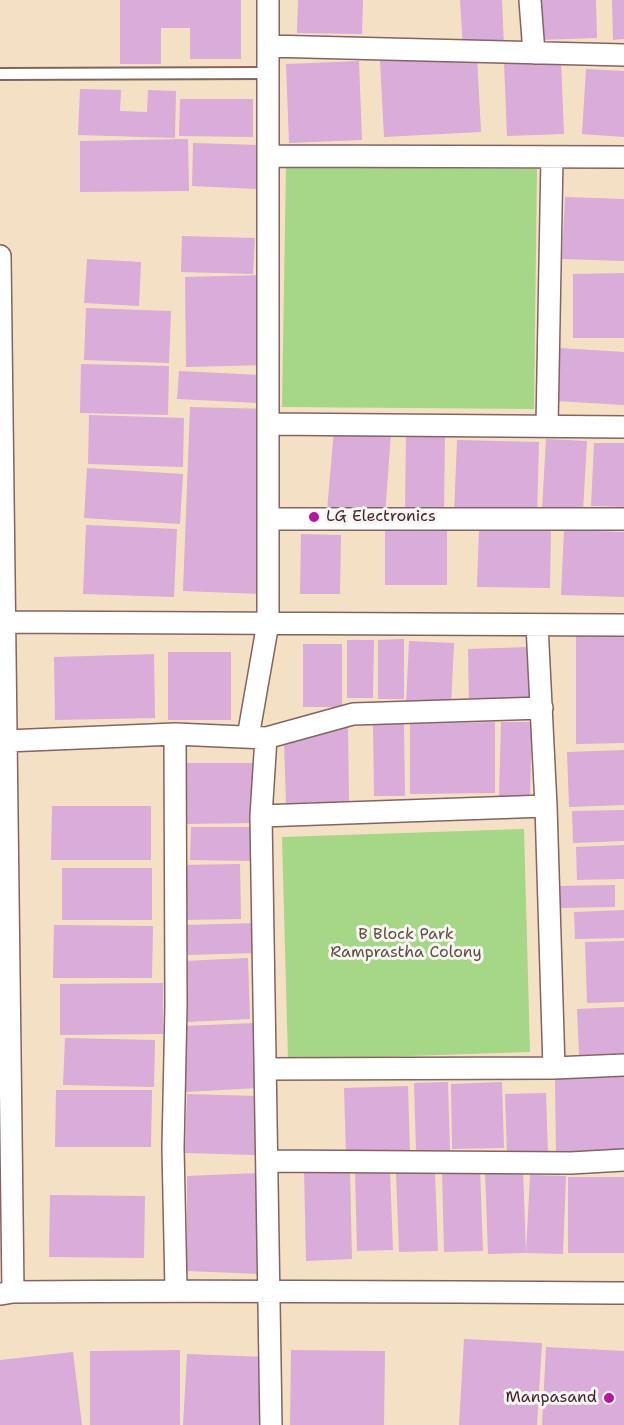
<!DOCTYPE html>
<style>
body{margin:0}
canvas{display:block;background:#f3e0c5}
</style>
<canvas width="624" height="1425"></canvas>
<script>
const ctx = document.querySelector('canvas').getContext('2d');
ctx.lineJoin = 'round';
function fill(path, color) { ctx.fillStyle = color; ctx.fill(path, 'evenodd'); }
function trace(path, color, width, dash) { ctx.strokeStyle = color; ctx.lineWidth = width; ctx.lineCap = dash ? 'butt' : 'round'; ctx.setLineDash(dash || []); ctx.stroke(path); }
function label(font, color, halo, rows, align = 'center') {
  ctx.font = font + ' "Shantell Sans",sans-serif'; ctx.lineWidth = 6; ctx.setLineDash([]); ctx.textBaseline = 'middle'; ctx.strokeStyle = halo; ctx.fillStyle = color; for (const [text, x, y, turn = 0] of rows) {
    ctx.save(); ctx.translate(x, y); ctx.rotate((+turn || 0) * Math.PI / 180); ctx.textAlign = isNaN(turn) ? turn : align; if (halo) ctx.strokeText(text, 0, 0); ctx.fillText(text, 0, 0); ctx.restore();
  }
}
const green = new Path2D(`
 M286,167L537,169L534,409L282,407Z
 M524,829L530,1052L288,1060L282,837Z`);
const building = new Path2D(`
 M120,0H241V59H190V28H161V64H120Z
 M298,0H363L362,34L297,33Z
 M460,0H502L504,47L463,49Z
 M537,0H596L597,38L538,40Z
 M612,0H624V39L613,40Z
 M477,56L481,132L384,137L380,61Z
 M561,60L564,134L507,136L504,63Z
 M359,61L362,140L289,143L286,64Z
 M586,69L624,71V137L582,134Z
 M80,89L121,90L120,111L147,112L148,90L176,91L175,138L78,135Z
 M180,99H253V137L179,136Z
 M188,139L189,191L80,192V141Z
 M193,143L259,145L257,189L192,186Z
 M565,197L624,199V261L562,259Z
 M182,236L255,238L253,274L181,272Z
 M87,259L141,262L139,306L84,303Z
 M624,273V338H573V274Z
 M266,275L268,365L186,367L185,277Z
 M86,308L171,311L169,363L84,360Z
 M559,348L624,352V405L556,401Z
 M81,364L169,366L168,415L80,413Z
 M179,371L260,375L258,403L177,399Z
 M190,407L268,409L261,594L183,591Z
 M89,415L184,418L183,467L88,464Z
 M334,429L391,433L385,516L327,511Z
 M406,433L445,434L444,512H405Z
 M546,439L587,441L583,511L542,509Z
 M457,440L539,442L537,517L454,514Z
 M594,443H624V507L591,506Z
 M87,468L183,474L180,524L84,518Z
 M447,523V585H385V524Z
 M86,525L177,529L174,597L83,594Z
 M479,527L551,528L550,588L477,587Z
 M564,530L624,532V597L561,595Z
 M301,534L341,535L340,594H300Z
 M624,635V743L576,744V636Z
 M404,639V699H378V640Z
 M347,640H374L373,698H347Z
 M409,641L454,643L451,707L406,705Z
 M303,644H342V707H303Z
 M530,647L531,706L469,707L468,649Z
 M168,652H231V720H168Z
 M154,654L155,718L55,720L54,657Z
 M373,722H404L405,796H374Z
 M495,722V793L410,794V724Z
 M501,722H532L530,797H499Z
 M348,726L349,802L286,803L284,741Z
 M624,750V805L569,807L567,752Z
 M182,763H255V823L182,824Z
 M52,806H151V860H51Z
 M624,810V841L573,843L572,811Z
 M191,827H251L250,861L190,860Z
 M624,845V879L577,880L576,847Z
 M240,864L241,919L183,920L182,865Z
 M62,868H152V920H62Z
 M615,885V907L556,908V886Z
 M624,910V938L575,939L574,912Z
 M257,923L258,953L186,955L185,925Z
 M54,925L153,926L152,978H53Z
 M624,941V1002L587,1003L585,942Z
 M248,958L250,1019L187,1022L184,961Z
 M163,983V1034L60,1035V984Z
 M624,1007V1053L579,1055L577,1009Z
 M255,1023L258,1088L186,1092L183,1026Z
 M65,1038L155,1040L154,1087L63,1085Z
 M624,1077V1153L556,1155L555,1079Z
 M448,1082L450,1151L416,1152L414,1083Z
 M502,1082L504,1148L452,1149L451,1084Z
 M408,1086L410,1152L346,1155L344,1088Z
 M56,1090H152L151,1147H55Z
 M546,1093L548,1154L507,1156L505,1094Z
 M187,1094L257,1096L255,1155L185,1153Z
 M480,1168L483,1251L444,1252L442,1170Z
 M350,1169L352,1259L306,1261L304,1170Z
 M523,1169L526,1253L488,1254L485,1171Z
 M390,1170L393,1250L357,1251L355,1171Z
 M435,1172L438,1251L399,1252L396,1173Z
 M259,1173L260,1274L187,1271V1176Z
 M530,1175L566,1176L563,1254L526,1253Z
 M568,1177H624V1253H568Z
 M50,1195L145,1196L144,1258L49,1257Z
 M464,1339L542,1343L537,1425H459Z
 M546,1347L624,1351V1425H542Z
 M180,1350V1425H90V1351Z
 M291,1350L385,1351L384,1425H290Z
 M73,1352L82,1425H0V1360Z
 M187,1354L266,1357L263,1425H183Z`);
const lane = new Path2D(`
 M0,74L268,73`);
const street = new Path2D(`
 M530,0L534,53
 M268,46L624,55
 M268,156L624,157
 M0,256L13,1292
 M268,424L624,427
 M547,426L552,157
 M268,519H624
 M0,622L624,625
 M537,625L546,806L554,1068
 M175,734L176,1005L173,1148L176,1290
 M248,737L268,623V0
 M266,738L261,816L271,1425
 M6,741L175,734L266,738L353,714L542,708
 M261,816L546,806
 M265,1069L554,1068L624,1065
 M267,1161L571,1163L624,1160
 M1,1294L13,1292C216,1290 420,1292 624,1293`);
const markers = [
 [314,517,6,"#b5179e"],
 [609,1398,6,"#b5179e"]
];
const poiNames = [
 ["LG Electronics",326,517],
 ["Manpasand",597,1398,"right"]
];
const parkNames = [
 ["B Block Park",406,935],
 ["Ramprastha Colony",406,953]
];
fill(green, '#a6d786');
fill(building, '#d9acda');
trace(lane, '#856361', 14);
trace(street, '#856361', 24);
trace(lane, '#fff', 10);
trace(street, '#fff', 21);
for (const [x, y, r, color] of markers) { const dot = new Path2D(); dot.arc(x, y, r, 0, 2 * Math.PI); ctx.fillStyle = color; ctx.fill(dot); trace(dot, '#f6f6f2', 2); }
label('16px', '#4a1f2b', '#f6f6f2', poiNames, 'left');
label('16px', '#614d42', '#f6f6f2', parkNames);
</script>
